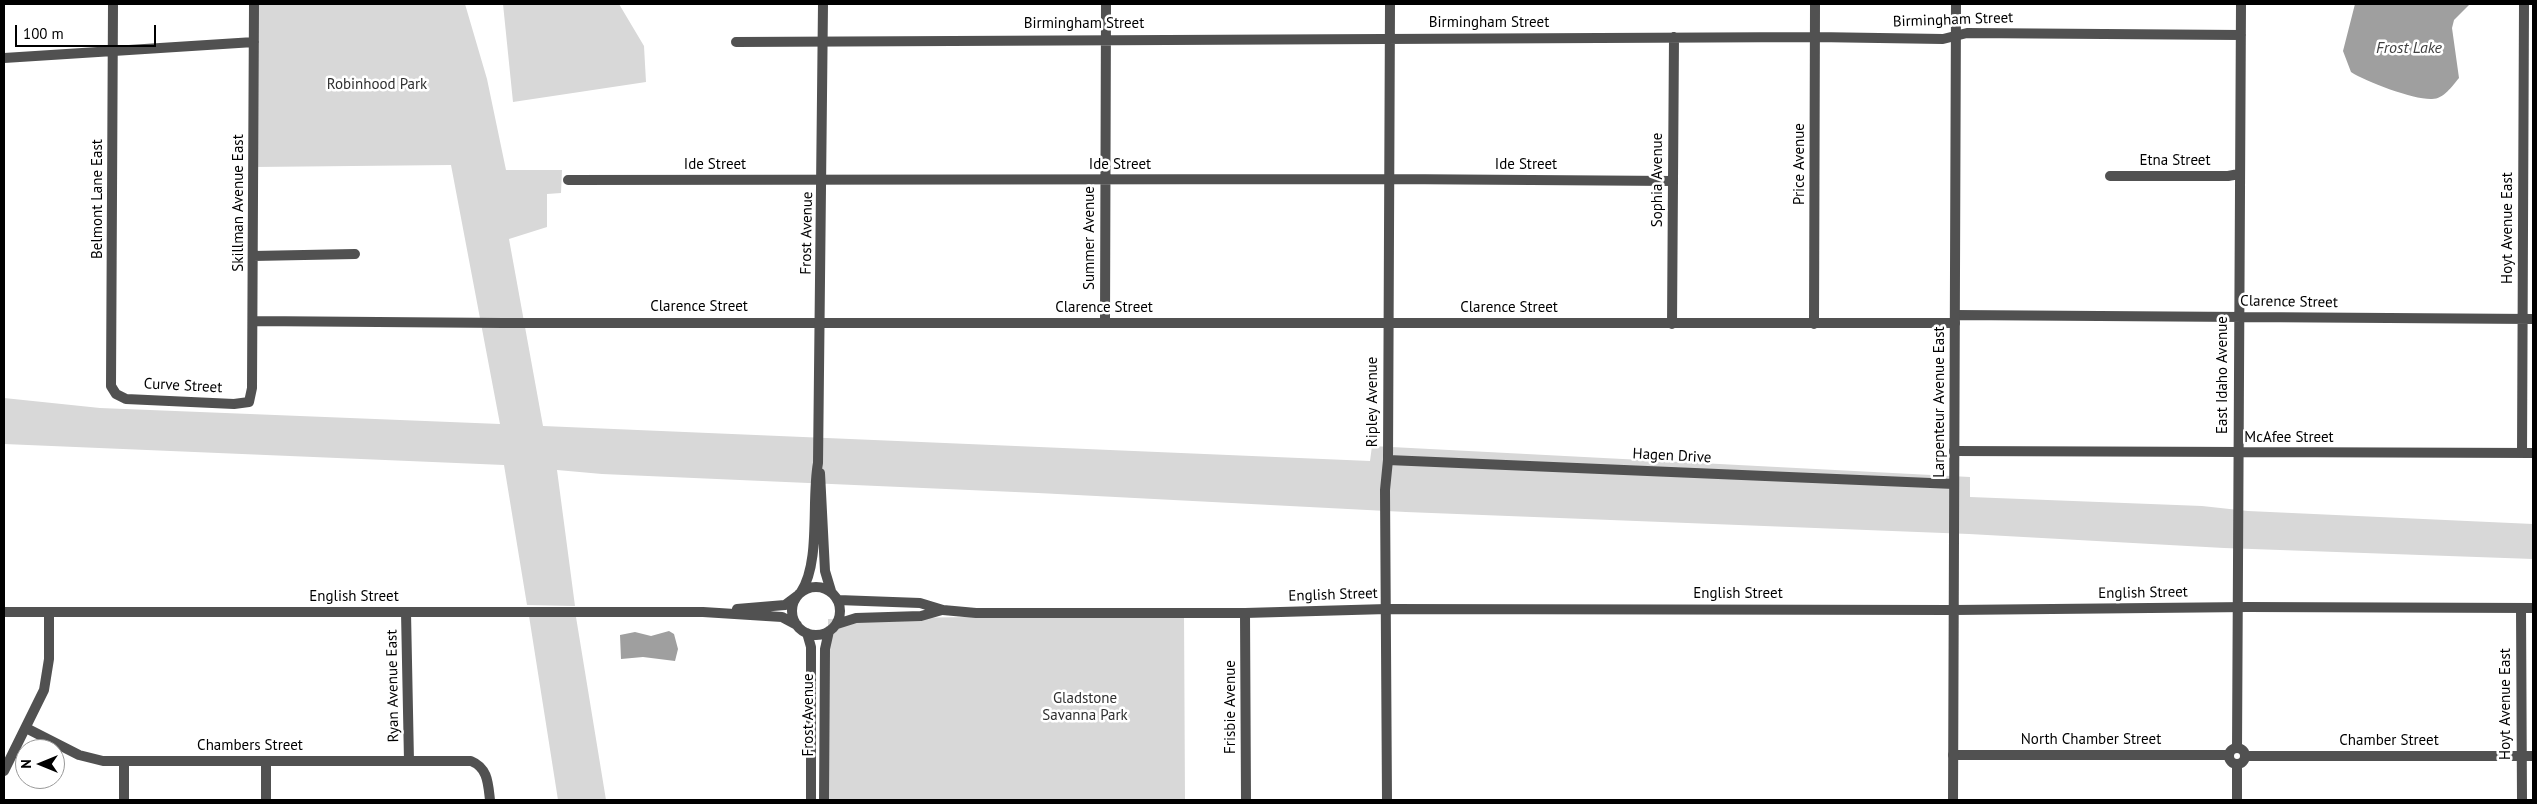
<!DOCTYPE html>
<style>
body{margin:0}
#map{position:relative;width:2537px;height:804px;overflow:hidden;background:#fff;font-family:"PT Sans",sans-serif}
canvas{display:block}
.frame{position:absolute;inset:0;border:5px solid #000;pointer-events:none}
.north{position:absolute;left:15px;top:739px;width:50px;height:50px;box-sizing:border-box;background:#fff;border:1px solid #999;border-radius:50%;rotate:270deg;font-size:14px;font-weight:700;line-height:20px;text-align:center;color:#000}
.north::after{content:'';display:block;margin:auto;width:18px;height:22px;background:#000;clip-path:polygon(50% 0,100% 100%,50% 72%,0 100%)}
.scale{position:absolute;left:15px;top:25px;width:141px;height:22px;box-sizing:border-box;border:2px solid #000;border-top:0;padding-left:6px;font-size:15px;line-height:18px;white-space:nowrap;color:#000;-webkit-text-stroke:4px #fff;paint-order:stroke}
</style>
<div id="map">
<canvas width="2537" height="804"></canvas>
<div class="frame"></div>
<div class="north">N</div>
<div class="scale">100 m</div>
</div>
<script>
const ctx = document.querySelector('canvas').getContext('2d');
ctx.lineJoin = 'round';
function fill(path, color) { ctx.fillStyle = color; ctx.fill(path, 'evenodd'); }
function trace(path, color, width, dash) { ctx.strokeStyle = color; ctx.lineWidth = width; ctx.lineCap = dash ? 'butt' : 'round'; ctx.setLineDash(dash || []); ctx.stroke(path); }
function label(font, color, halo, rows, align = 'center') {
  ctx.font = font + ' "PT Sans",sans-serif'; ctx.lineWidth = 5; ctx.setLineDash([]); ctx.textBaseline = 'middle'; ctx.strokeStyle = halo; ctx.fillStyle = color; for (const [text, x, y, turn = 0] of rows) {
    ctx.save(); ctx.translate(x, y); ctx.rotate((+turn || 0) * Math.PI / 180); ctx.textAlign = isNaN(turn) ? turn : align; if (halo) ctx.strokeText(text, 0, 0); ctx.fillText(text, 0, 0); ctx.restore();
  }
}
const green = new Path2D(`
 M255,4H465L487,79L506,170H562L561,193L547,194V227L509,239L543,426L1370,461L1372,446L1970,477V497L2202,506L2248,511L2533,524V559L2224,548L1969,534L1406,512L1038,493L602,474L557,470L575,606L527,605L504,465L4,444V398L100,408L500,424L451,165L254,167Z
 M503,4H619L644,46L646,82L513,102Z
 M1184,614L1185,800H827L828,619Z
 M529,616L576,617L606,800H558Z`);
const water = new Path2D(`
 M2355,4H2470L2454,20L2452,28L2459,78C2452,86 2444,99 2432,99C2415,100 2366,82 2351,72L2343,51Z
 M669,631L674,634L678,649L675,661L643,657L621,659L620,635L635,632L651,636Z`);
const minor = new Path2D(`
 M113,4L111,386L116,394L126,399L234,404L249,402L252,388L254,4
 M736,42L1815,37L1943,39L1967,33L2241,35
 M4,58L254,42
 M2110,176H2228L2239,174
 M568,180L1389,179L1673,181
 M253,256L355,254
 M1955,315L2533,319
 M253,321L503,323H1955
 M1105,323L1106,4
 M1672,324L1674,37
 M1814,324L1815,4
 M1954,451L2533,453
 M2522,453L2524,4
 M1388,460L1954,484
 M2521,608L2522,800
 M406,612L409,761
 M1245,613L1246,800
 M26,728L79,755L103,761H471C488,768 488,783 490,800
 M2237,747L2241,4
 M2229 756a8 8 0 1 1 16 0a8 8 0 1 1-16 0Z
 M1953,755H2228
 M2245,756H2533
 M124,761V800
 M266,761V800
 M4,771L44,690L49,659V612
 M1387,800L1385,490L1388,460L1390,4
 M2237,800V764`);
const tertiary = new Path2D(`
 M820,473L825,571L831,591
 M792 611a24 24 0 1 1 48 0a24 24 0 1 1-48 0Z
 M801,592C821,562 811,500 818,463L823,4
 M838,600L920,603L943,610L976,613H1245L1387,609L1954,610L2248,607L2533,608
 M737,609L785,605L797,596
 M4,612H703L782,617L797,625
 M837,624L856,618L921,616L942,610
 M807,633L811,647V800
 M824,800L825,649L829,631
 M1953,800L1956,4`);
const streetNames = [
 ["Birmingham Street",1953,20,-2],
 ["Birmingham Street",1489,23],
 ["Birmingham Street",1084,24],
 ["Etna Street",2175,161],
 ["Price Avenue",1800,164,-90],
 ["Ide Street",715,165],
 ["Ide Street",1120,165],
 ["Ide Street",1526,165],
 ["Sophia Avenue",1658,180,-90],
 ["Belmont Lane East",98,199,-90],
 ["Skillman Avenue East",239,203,-90],
 ["Hoyt Avenue East",2508,228,-90],
 ["Frost Avenue",807,233,-89],
 ["Summer Avenue",1090,238,-90],
 ["Clarence Street",2289,302,1],
 ["Clarence Street",699,307],
 ["Clarence Street",1104,308],
 ["Clarence Street",1509,308],
 ["East Idaho Avenue",2223,375,-90],
 ["Curve Street",183,386,3],
 ["Ripley Avenue",1373,402,-90],
 ["Larpenteur Avenue East",1940,402,-90],
 ["McAfee Street",2289,438],
 ["Hagen Drive",1672,456,3],
 ["English Street",2143,593,-1],
 ["English Street",1738,594],
 ["English Street",1333,595,-2],
 ["English Street",354,597],
 ["Ryan Avenue East",393,686,-91],
 ["Hoyt Avenue East",2506,704,-90],
 ["Frisbie Avenue",1231,707,-90],
 ["Frost Avenue",809,715,-90],
 ["North Chamber Street",2091,740],
 ["Chamber Street",2389,741],
 ["Chambers Street",250,746]
];
const parkNames = [
 ["Robinhood Park",377,85],
 ["Gladstone",1085,699],
 ["Savanna Park",1085,716]
];
const waterNames = [
 ["Frost Lake",2409,48]
];
fill(green, '#d8d8d8');
fill(water, '#9f9f9f');
trace(minor, '#515151', 10);
trace(tertiary, '#515151', 10);
label('15px', '#000', '#fff', streetNames);
label('15px', '#2f2f2f', '#fff', parkNames);
label('italic 16px', '#404040', '#fff', waterNames);
</script>
